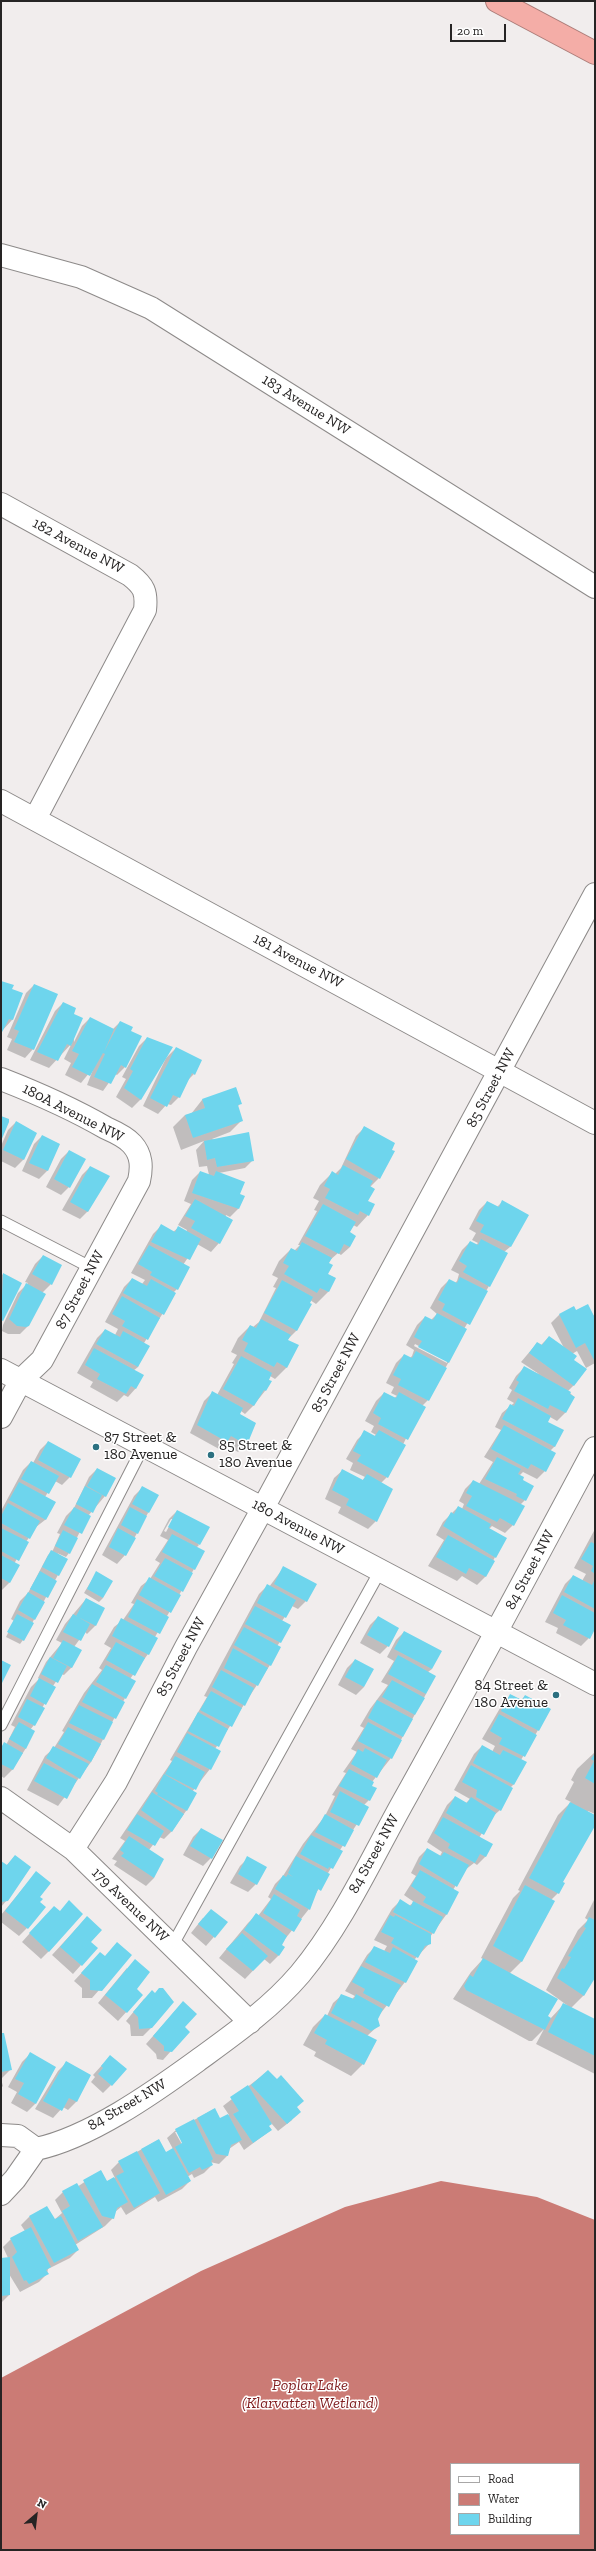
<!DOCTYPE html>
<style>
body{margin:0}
#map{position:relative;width:596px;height:2551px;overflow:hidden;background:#f1eded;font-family:"Zilla Slab",serif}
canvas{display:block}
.frame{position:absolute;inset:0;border:2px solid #262424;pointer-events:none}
.legend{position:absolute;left:450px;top:2463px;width:130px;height:72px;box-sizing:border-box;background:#fff;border:1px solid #a8a7a7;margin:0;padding:5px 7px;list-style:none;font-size:12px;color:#262424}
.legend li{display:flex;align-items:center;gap:8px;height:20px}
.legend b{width:20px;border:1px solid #a8a7a7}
.north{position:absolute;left:16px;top:2495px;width:40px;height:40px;-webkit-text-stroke:3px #fff;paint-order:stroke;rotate:28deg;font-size:11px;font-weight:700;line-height:16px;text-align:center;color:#262424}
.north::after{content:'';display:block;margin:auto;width:14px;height:18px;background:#262424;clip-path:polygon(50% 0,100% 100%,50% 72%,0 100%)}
.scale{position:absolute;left:450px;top:24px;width:56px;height:18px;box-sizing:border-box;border:2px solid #262424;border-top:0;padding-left:5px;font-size:12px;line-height:14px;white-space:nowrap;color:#262424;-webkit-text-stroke:3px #fff;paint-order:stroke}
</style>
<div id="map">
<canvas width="596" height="2551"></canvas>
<div class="frame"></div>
<ul class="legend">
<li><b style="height:5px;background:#fff"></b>Road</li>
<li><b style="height:11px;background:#cb7b75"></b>Water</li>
<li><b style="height:11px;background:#6ed5ed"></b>Building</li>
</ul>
<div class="north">N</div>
<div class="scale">20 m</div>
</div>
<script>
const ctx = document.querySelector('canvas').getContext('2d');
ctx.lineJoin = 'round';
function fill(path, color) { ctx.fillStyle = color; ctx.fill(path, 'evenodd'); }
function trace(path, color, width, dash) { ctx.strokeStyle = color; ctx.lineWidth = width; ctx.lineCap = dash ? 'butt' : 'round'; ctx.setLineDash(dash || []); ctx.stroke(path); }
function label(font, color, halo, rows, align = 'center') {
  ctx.font = font + ' "Zilla Slab",serif'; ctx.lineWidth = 3; ctx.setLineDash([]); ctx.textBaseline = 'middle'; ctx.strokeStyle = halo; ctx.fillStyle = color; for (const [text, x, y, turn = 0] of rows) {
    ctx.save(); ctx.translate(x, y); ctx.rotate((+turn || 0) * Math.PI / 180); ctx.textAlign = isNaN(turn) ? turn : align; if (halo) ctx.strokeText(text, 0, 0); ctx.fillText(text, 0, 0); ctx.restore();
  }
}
const water = new Path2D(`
 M441,2181L537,2197L595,2220V2550H1V2378L201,2271L345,2207ZM451,2464H579V2534H451Z`);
const shadow = new Path2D(`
 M1,982L11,990L12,1020L1,1032Z
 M34,985L33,1049L25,1058L7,1050L12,1039L7,1037L26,993Z
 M63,1003L73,1014L74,1042L82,1026L90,1018L113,1029L120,1022L130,1032L125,1067L117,1075L115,1074L103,1091L87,1085L94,1067L81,1083L65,1075L71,1063L64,1059L72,1043L49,1068L30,1060L55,1011Z
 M147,1038L171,1048L140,1100L132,1108L116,1097L126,1079L122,1077L139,1046Z
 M176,1048L194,1074L187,1081L179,1097L171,1105L167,1104L158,1114L143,1106L166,1058Z
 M236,1088L241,1103L237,1107L242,1120L230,1132L212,1139L253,1160L245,1168L219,1173L239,1195L238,1209L230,1217L226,1215L219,1243L211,1252L197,1244L183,1265L177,1289L173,1293L175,1294L144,1343L138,1367L133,1371L136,1388L128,1397L124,1395L117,1402L90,1387L93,1382L77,1373L97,1338L105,1330L115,1335L118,1329L105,1322L124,1287L132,1279L142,1284L145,1280L131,1273L153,1234L161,1226L173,1232L178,1228L186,1232L187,1230L178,1225L191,1204L184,1201L192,1180L200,1172L209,1175L207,1166L199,1167L196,1150L204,1141L181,1150L173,1127L185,1115L191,1114L202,1100Z
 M16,1122L35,1133L23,1160L15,1168L1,1161V1146L8,1130Z
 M364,1128L379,1178L370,1187L367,1201L368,1215L357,1227L353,1225L349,1233L350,1247L341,1255L338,1253L329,1261L327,1274L335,1278L328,1292L316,1304L310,1300L297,1330L287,1340V1367L275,1379L270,1376L268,1380L270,1381L265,1391L253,1406L245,1414L241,1411L239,1414L255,1423L246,1444L238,1452L224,1444L219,1449L190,1433L204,1401L212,1393L217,1395L234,1364L232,1363L237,1355L231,1352L238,1338L250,1326L253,1327L259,1322L276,1288L273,1287L278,1278L272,1275L279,1261L291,1249L294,1251L300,1245H298L317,1211L314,1210L319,1201L313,1198L320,1185L332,1173L335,1174L341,1168L356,1136Z
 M42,1136L59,1144L47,1171L39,1179L22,1171L34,1144Z
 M69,1151V1187L61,1195L46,1187L61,1159Z
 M90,1167L88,1211L80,1219L62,1210L82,1175Z
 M487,1202L497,1207L502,1202L527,1215L510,1247L504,1252L489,1286L464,1329L466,1330L428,1400L422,1406L387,1477L381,1483L376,1521L368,1529L338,1513L341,1507L325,1499L334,1478L343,1470L362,1481L365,1477L350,1470L353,1463L346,1459L357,1440L365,1432L374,1436L376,1435L371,1432L374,1426L365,1421L376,1401L384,1393L394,1398L397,1396L391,1393L394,1387L386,1383L396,1363L404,1355L410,1358L412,1356L414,1350L406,1345L417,1325L425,1317L431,1320L437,1314L430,1308L441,1288L449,1280L455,1283L457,1281L459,1274L451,1270L462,1250L470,1242L476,1245L478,1243L472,1240L476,1233L469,1229L479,1210ZM415,1344L447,1361V1363L414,1346Z
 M43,1256L51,1284L42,1293L29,1325L20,1334H8L2,1331L3,1325L18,1293L28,1283L25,1282L35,1264Z
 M3,1274L20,1283L1,1322V1276Z
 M574,1307L576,1311L593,1316L595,1314V1363L586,1368L577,1351L572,1354L574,1385L568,1391L574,1397L565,1413L557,1421L550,1417L547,1422L555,1446L550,1451L545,1471L537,1479L523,1472L519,1476L525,1500L520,1505L513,1525L505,1533L492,1526L489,1529L495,1557L485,1577L477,1585L462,1576L457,1581L428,1566L444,1540L436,1535L443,1522L458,1507L462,1509L464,1504L459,1501L465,1489L473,1481L479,1484L493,1462L484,1457L501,1430L495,1427L502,1413L514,1403L507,1399L512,1390L509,1388L516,1376L524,1368L539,1374L521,1362L537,1343L540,1346L549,1337L564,1348L551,1323L559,1315Z
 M48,1442L70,1477L62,1485L55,1481L45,1497L55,1502L45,1520L36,1527L26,1542L14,1564L9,1583L1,1591L2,1509L23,1470L31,1462L33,1463L40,1450Z
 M97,1469L105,1496L88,1516L69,1553L66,1557L57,1553L66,1560L23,1640L20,1644L6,1637L14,1621L11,1619L20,1601L28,1593L48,1555L53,1550L60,1534L57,1533L66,1516L74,1508L89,1477Z
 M142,1488L148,1513L125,1555L117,1564L102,1555L134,1496Z
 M177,1511L199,1545L196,1548L194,1569L155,1637L148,1654L130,1679L125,1698L91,1762L58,1806L27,1790L45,1756L54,1748L64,1732L62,1731L84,1693L102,1670L99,1668L111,1648L104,1644L114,1627L123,1620L134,1604L131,1603L141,1586L150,1579L160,1563L155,1560L168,1540L160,1536L169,1519ZM171,1519H173L166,1532L164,1531Z
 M595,1529V1627L589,1638L581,1646L556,1633L558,1628L545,1622L565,1584L573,1576L582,1581L586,1574L574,1568Z
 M284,1567L306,1601L298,1609L292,1606L282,1621L280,1642L277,1646L270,1665L215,1749L210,1769L192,1792L195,1794L186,1811L172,1831L164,1839L159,1837L149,1850L154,1878L146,1886L114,1865L117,1861L112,1859L125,1841L120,1838L172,1761L170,1760L207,1697L204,1696L259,1594L267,1586L269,1587Z
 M96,1573L103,1598L99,1602L84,1593Z
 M86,1599L104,1609L95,1626L87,1634L85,1632L74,1647L72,1667L64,1675L61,1674L53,1686L34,1725L30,1730L26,1748L12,1770L4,1778L1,1776V1747L6,1745L15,1727L11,1725L31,1687L39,1679L38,1678L46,1662L62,1643L56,1640L65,1624Z
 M378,1617L388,1646L380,1654L360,1643L370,1625Z
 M404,1632L432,1669L428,1672L426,1694L391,1758L372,1782L369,1800L364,1805L368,1807L340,1850L341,1851L315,1895L309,1909L285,1939L281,1945L284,1948L278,1956L270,1964L264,1959L245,1979L219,1958L248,1923L256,1915L258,1916L271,1899L268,1897L275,1884L283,1876L303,1844L325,1816L335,1796L332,1795L346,1773L343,1772L357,1752L351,1749L364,1728L360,1726L370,1709L388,1685L381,1682L394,1661L387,1657L396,1640Z
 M355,1660L364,1687L356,1695L338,1685L347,1668Z
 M511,1695L521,1700L525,1696L550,1709L521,1760L513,1785L510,1788L512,1789L500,1810L491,1818L479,1838L486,1856L477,1865L474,1863L465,1870L453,1890L446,1915L430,1937V1943L414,1960L405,1982L377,2018L379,2025L367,2036L376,2041L363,2064L351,2076L314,2056L316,2052L303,2045L313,2027L325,2015L327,2016L333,2003L342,1995L352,1999L355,1996L345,1991L367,1955L375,1947L384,1951L387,1946L374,1940L392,1909L400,1901L409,1906L414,1902L404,1895L416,1876L411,1873L419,1857L427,1849L440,1856L442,1852L427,1842L447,1805L455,1797L466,1803L470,1799L454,1790L474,1754L482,1746L492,1752L495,1746L482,1739L503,1703Z
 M595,1752V1814L588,1811L587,1812L595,1817V1824L562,1882L558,1893L551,1900L522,1961L509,1974L547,2017L550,2019L564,2004L568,2006L546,1990L578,1930L588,1920L585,1918L595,1898V1974L584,1995L571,2008L595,2021V2074L536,2044L544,2029L532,2041H529L453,1999L471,1972L483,1959L481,1958L513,1898L520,1891L518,1890L558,1815L571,1802L565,1799L574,1782L571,1780L577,1769Z
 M201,1829L211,1858L203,1866L183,1855L193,1837Z
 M15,1856L7,1900L1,1907V1862L6,1866Z
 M248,1858L256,1884L248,1892L230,1883L240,1866Z
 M29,1881L38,1897L27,1928L19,1936L1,1922V1915Z
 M46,1915L49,1951L41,1959L22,1942Z
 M87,1917L90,1942L96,1948L73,1974L52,1955Z
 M203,1918L226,1923L206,1946L191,1933Z
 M100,1953V1989L92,1998H82V1988L74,1981Z
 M127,1968L136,1989L142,1995L118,2021L98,2003Z
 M155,1994L151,2028L143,2036H131L130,2025L126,2021L144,1999Z
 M175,2011L184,2027L171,2051L163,2060L157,2059L156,2054L146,2044Z
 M1,2034L11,2069L1,2079L3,2086L1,2088Z
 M30,2054L55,2067L35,2104L27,2112L11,2103L17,2092L8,2087L22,2062Z
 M66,2063L90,2075L76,2102L68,2110L63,2107L53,2118L35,2109L58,2071Z
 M103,2064L111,2085L103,2093L91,2082L95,2077L93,2075Z
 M268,2071L296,2107L292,2120L278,2131L271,2123L268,2126L271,2130L244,2150L239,2142L229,2149L227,2156L219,2164L210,2162L212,2165L204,2173L194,2178L192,2174L187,2177L190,2181L182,2189L158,2202L155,2197L126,2215L121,2207L115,2212L113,2218L105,2226L75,2245L78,2250L70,2258L48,2269L47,2274L39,2282L20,2292L9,2274V2295L1,2303V2259L8,2258L3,2247L11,2239L25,2231L21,2225L29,2217L54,2220L62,2213L55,2200L63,2192L77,2187L101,2171L107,2182L115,2178L111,2170L119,2162L158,2140L166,2153L173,2149L167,2138L176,2130L214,2109L220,2120L229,2115L223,2106ZM175,2132H177L185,2147L184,2148Z`);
const building = new Path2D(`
 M1,981L14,985L12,989L23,993L13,1020L9,1019L1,1034Z
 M34,984L58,994L34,1050L14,1042L19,1031L14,1029Z
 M63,1002L76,1008L74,1014L83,1018L71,1046L67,1044L58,1061L37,1052Z
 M90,1017L114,1029L104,1052L120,1021L133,1027L131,1031L142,1036L126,1068L121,1065L111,1084L94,1077L105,1054L103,1053L90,1076L72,1067L79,1054L72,1051Z
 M147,1037L173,1047L141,1100L124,1088L133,1071L130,1069Z
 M176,1047L202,1060L195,1075L192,1073L180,1098L173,1095L167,1107L150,1098Z
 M236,1087L242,1104L238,1105L243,1121L193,1138L185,1115L205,1108L202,1099Z
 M1,1116L9,1119V1122L1,1141Z
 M16,1121L37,1133L24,1160L3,1150Z
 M364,1126L395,1143L392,1150L395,1151L380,1179L346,1159Z
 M249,1132L254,1161L217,1167L215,1158L207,1160L204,1141Z
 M42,1135L60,1144L48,1171L29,1163Z
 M69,1150L86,1159L70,1188L54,1179Z
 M343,1165L373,1181L370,1186L375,1189L368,1201L375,1204L369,1216L360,1211L358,1215L325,1198L330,1189L324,1186L332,1171L338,1175Z
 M90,1166L110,1176L88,1212L70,1202Z
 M200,1171L214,1176L216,1171L245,1182L240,1194L245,1196L239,1209L192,1193Z
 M195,1199L233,1220L220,1244L191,1228L195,1221L185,1216Z
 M502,1200L529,1215L511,1247L480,1232L484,1225L476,1221L487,1201L499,1207Z
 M323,1204L356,1222L350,1232L356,1236L350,1247L344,1244L339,1254L305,1236Z
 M161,1224L175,1232L178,1226L201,1239L190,1260L151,1242Z
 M481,1239L508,1253L490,1287L463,1272L467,1266L459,1261L470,1241L478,1245Z
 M302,1242L332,1258L329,1263L333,1265L328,1274L336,1278L329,1292L320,1288L317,1293L284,1274L289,1266L283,1263L291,1248L297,1251Z
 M149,1245L190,1267L178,1290L150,1275L152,1272L138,1264Z
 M43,1255L62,1265L52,1285L32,1274Z
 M3,1273L22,1283L3,1321L1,1320Z
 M460,1277L488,1291L470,1325L442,1310L445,1304L438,1300L449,1279L457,1283Z
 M132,1278L147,1286L151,1279L176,1293L164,1315L123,1293Z
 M282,1280L313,1297L310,1303L312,1304L297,1331L264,1313Z
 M26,1283L46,1294L29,1326L26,1327L17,1326L9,1319Z
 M122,1296L160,1318L148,1340L122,1326L125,1321L112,1314Z
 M588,1304L595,1318L594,1360L585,1343L576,1348L559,1314L574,1306L576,1310Z
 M437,1313L467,1329L449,1363L418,1347L422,1341L414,1337L425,1316L433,1320Z
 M261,1319L291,1335L288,1340L299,1345L287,1368L277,1362L274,1367L244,1351L248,1343L242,1340L250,1325L256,1328Z
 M105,1329L120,1337L123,1331L150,1346L138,1367L96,1344Z
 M549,1336L577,1356L574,1360L587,1369L574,1386L529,1353L537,1342L542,1345Z
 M94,1348L144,1375L136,1389L131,1386L126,1394L97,1379L100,1374L85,1365Z
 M416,1351L447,1368L429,1401L398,1385L401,1379L393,1375L404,1354L412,1358Z
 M241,1356L272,1373L269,1380L272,1381L266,1391L264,1390L254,1406L223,1389Z
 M524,1366L571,1392L570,1394L575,1397L566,1413L550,1405L548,1409L514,1391L519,1382L516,1380Z
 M212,1391L243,1408L240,1414L256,1423L247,1445L231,1436L227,1442L197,1425Z
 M384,1392L396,1398L399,1392L426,1407L408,1440L378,1424L381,1418L373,1413Z
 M518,1398L551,1416L548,1422L564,1430L555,1447L502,1419L510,1404L514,1406Z
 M504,1425L556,1453L546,1472L531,1464L528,1469L491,1449Z
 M364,1430L375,1436L379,1430L406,1445L388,1478L357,1461L361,1455L353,1451Z
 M48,1441L81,1459L71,1478L38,1460Z
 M497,1457L521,1469L518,1474L524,1477L523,1480L534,1486L526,1501L516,1496L517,1494L485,1479Z
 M31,1461L59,1476L49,1494L21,1479Z
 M97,1468L116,1478L106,1497L87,1486Z
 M342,1469L363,1480L367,1474L393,1489L377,1522L346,1505L349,1499L332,1490Z
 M473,1480L525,1506L514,1526L500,1518L497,1522L466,1506L472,1496L466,1493Z
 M19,1482L56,1502L46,1520L9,1500Z
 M85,1486L102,1495L93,1513L76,1504Z
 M142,1486L159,1495L149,1513L132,1504Z
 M8,1503L40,1521L30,1539L1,1523V1516Z
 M458,1506L491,1524L489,1528L507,1538L496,1558L443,1526L451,1512L454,1514Z
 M74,1507L91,1516L82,1534L64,1525Z
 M130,1507L147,1516L138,1534L121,1525Z
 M177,1510L210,1527L200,1545L168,1527Z
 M1,1528L29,1542L19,1561L1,1551Z
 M118,1528L136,1538L126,1556L109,1547Z
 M63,1530L78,1538L70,1554L55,1546Z
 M172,1534L205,1551L195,1570L162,1552Z
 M448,1535L495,1561L486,1577L469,1568L466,1574L436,1557Z
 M591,1542L595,1544V1574L591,1571L593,1566L581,1559Z
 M51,1550L68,1559L59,1576L42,1567Z
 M1,1555L20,1565L10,1583L1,1578Z
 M165,1558L193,1573L183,1592L154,1576Z
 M283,1566L317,1584L307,1602L274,1584Z
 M40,1571L57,1581L48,1598L30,1589Z
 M96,1571L113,1581L103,1598L87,1589Z
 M573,1575L592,1585L595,1579V1609L564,1592Z
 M149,1577L181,1595L171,1613L139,1595Z
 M267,1584L296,1600L286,1618L257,1603Z
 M28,1592L45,1602L35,1620L18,1610Z
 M562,1595L595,1613V1629L590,1639L563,1625L566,1620L553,1613Z
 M86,1598L105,1608L96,1626L76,1616Z
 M137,1599L169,1617L160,1634L128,1617Z
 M255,1606L291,1625L281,1643L245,1624Z
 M17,1614L34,1623L24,1641L7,1632Z
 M73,1614L90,1624L81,1641L63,1632Z
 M378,1616L399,1628L389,1647L367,1635Z
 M121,1618L158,1638L149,1655L112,1636Z
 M244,1627L281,1647L271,1666L234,1645Z
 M404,1631L442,1651L432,1669L394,1649Z
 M63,1640L82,1650L72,1668L53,1658Z
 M116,1642L145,1658L135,1676L106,1660Z
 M233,1648L268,1668L258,1686L224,1668Z
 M398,1655L436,1676L426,1694L388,1674Z
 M50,1657L67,1666L58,1683L41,1674Z
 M355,1659L374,1669L364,1687L345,1677Z
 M1,1660L11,1665L2,1683H1Z
 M106,1665L136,1681L126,1699L96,1682Z
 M221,1670L254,1688L245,1706L212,1687Z
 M39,1678L56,1687L46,1705L30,1696Z
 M392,1680L425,1698L415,1715L382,1697Z
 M92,1684L125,1702L116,1719L82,1702Z
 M211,1691L242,1708L232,1727L200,1710Z
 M510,1694L522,1700L525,1695L551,1709L539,1731L501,1711Z
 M27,1699L45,1708L35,1726L18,1717Z
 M377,1700L413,1719L403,1737L368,1718Z
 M79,1705L113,1722L104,1740L69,1723Z
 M198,1712L228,1729L219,1747L188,1731Z
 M499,1714L537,1735L525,1757L499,1744L502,1738L490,1731Z
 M19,1722L35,1731L26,1749L9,1739Z
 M368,1722L402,1740L392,1759L358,1741Z
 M68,1727L101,1744L91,1762L58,1744Z
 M187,1733L221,1751L211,1770L177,1752Z
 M4,1742L23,1753L13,1770L1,1764V1748Z
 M482,1745L500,1755L503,1750L527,1762L514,1785L473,1763Z
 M53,1746L89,1764L80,1779L46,1758Z
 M365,1748L387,1760L377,1778L351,1764L358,1749L363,1752Z
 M595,1753V1784L585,1778L594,1761L591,1759Z
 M175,1756L205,1772L196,1790L165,1774Z
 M44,1763L77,1780L67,1799L34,1781Z
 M471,1765L513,1788L501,1811L476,1797L477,1790L462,1782Z
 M349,1769L374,1782L372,1786L377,1788L370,1801L339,1786Z
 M164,1774L197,1793L187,1811L157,1795L158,1793L155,1791Z
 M340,1791L369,1807L359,1826L330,1812Z
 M152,1792L184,1814L172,1832L141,1810Z
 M455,1796L467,1803L471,1797L496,1813L484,1835L446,1813Z
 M570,1802L595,1815V1826L563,1882L565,1883L559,1894L529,1878Z
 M137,1814L164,1831L155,1846L127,1830Z
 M325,1814L354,1830L345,1847L315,1832Z
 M443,1817L493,1844L486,1857L480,1854L475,1863L448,1848L450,1844L434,1833Z
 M201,1828L223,1840L212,1859L190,1846Z
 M311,1835L343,1851L333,1869L329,1867L328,1869L300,1854Z
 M129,1836L164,1859L154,1878L121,1856L124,1853L120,1850Z
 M427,1848L441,1856L444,1852L469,1865L457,1887L419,1864Z
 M15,1855L31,1867L8,1901L1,1902V1861L7,1865Z
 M247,1856L267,1867L257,1885L238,1874Z
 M296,1856L330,1874L321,1891L318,1889L310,1910L275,1889L283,1875L286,1877L288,1874L293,1877L288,1873Z
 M420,1870L459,1892L447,1915L423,1902L426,1897L411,1886Z
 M36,1871L51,1883L40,1897L43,1899L40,1902L46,1907L28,1929L5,1911Z
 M525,1885L555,1901L522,1962L493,1946Z
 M274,1894L300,1910L297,1916L302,1919L294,1932L263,1913Z
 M400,1899L411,1906L413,1901L443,1917L434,1934L393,1912Z
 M69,1900L83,1914L49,1952L29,1933L54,1906L60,1911Z
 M211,1909L228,1922L215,1938L198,1924Z
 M256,1913L287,1936L282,1945L285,1947L279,1956L244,1930Z
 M390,1915L394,1917L395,1915L431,1934V1944L425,1946L418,1958L391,1943L394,1938L381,1932Z
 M87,1916L102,1930L91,1942L98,1948L82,1966L60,1947Z
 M589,1917L595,1920V1978L584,1996L557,1978L562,1968L564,1969L571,1957L568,1956L586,1928L584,1927Z
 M242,1933L268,1956L253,1971L226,1949Z
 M117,1942L132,1955L102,1991L90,1990V1980L81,1973L100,1952L105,1956Z
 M374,1946L390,1953L393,1947L418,1961L406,1983L365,1962Z
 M483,1958L558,1999L548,2016L551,2018L545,2030L466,1990L464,1986L470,1975L473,1977Z
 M135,1959L150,1972L137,1989L143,1995L127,2013L105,1995Z
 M361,1966L401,1985L389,2007L363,1993L365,1989L352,1982Z
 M159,1988H163L174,2002L152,2028L139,2029L138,2017L133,2012L152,1990L155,1993Z
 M341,1994L354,1999L356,1994L383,2009L378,2019L380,2026L371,2031L352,2020L350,2023L331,2013Z
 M183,2001L197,2014L185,2027L190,2032L172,2052L164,2051V2046L153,2036Z
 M563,2003L595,2019V2056L548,2032Z
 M325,2014L377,2040L364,2065L325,2044L327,2040L314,2033Z
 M1,2033H4L12,2070L1,2072Z
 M30,2052L56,2067L36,2104L18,2094L24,2083L15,2079Z
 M110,2055L127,2069L112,2086L98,2074L103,2068L101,2066Z
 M66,2061L91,2075L77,2102L69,2098L62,2111L43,2101Z
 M268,2070L277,2079L281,2075L304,2101L297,2107L301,2112L287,2124L251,2085Z
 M248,2085L272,2124L269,2126L272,2130L253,2143L233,2114L239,2111L230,2097Z
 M215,2108L220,2118L228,2114L242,2140L231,2145L228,2156L216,2154L197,2118Z
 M194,2119L213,2159L211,2161L213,2165L202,2170L200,2167L189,2173L175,2147L182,2143L175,2129Z
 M159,2139L166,2152L173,2148L191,2181L166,2195L141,2149Z
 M137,2151L160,2193L134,2208L116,2176L124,2172L118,2161Z
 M101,2170L107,2181L114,2177L128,2202L117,2208L114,2219L102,2216L83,2180Z
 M77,2183L103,2227L78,2241L62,2211L70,2206L62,2191Z
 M47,2206L55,2219L61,2216L79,2250L54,2263L29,2216Z
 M31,2227L51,2267L46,2270L49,2274L29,2284L26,2280L24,2281L12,2257L17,2252L10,2238Z
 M10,2257V2295L1,2296V2258Z`);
const service = new Path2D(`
 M1,1221L92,1268
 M1,1725L144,1445
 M172,1946L380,1571`);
const minor = new Path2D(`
 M1,504L130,575C144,586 147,592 145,610L35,819
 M1,801L595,1123
 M1,1079C37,1093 73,1109 106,1128C115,1132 126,1137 132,1144C142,1155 142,1167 139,1181L42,1360L21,1380
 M1,1798L73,1849L250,2022
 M73,1849L116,1782L186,1647L263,1508
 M1,2135L18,2136L36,2149
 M1,2194L15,2179L36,2149C89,2138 153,2093 197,2061C234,2034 270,2009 300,1974C344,1921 373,1855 407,1795C471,1680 533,1564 595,1448`);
const tertiary = new Path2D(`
 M1,255L81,277L151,308L595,587
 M1,1370L595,1684
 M1,1417L21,1380
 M263,1508L595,894`);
const motorway = new Path2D(`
 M497,1L595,53`);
const markers = [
 [96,1447,4,"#2b7080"],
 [211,1455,4,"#2b7080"],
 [556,1695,4,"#2b7080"]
];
const streetNames = [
 ["183 Avenue NW",306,405,32],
 ["182 Avenue NW",78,546,28],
 ["181 Avenue NW",298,961,28],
 ["85 Street NW",491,1088,-62],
 ["180A Avenue NW",73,1113,27],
 ["87 Street NW",80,1290,-62],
 ["85 Street NW",336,1373,-62],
 ["180 Avenue NW",298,1527,28],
 ["84 Street NW",530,1570,-62],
 ["85 Street NW",181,1657,-62],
 ["84 Street NW",374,1854,-61],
 ["179 Avenue NW",130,1905,44],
 ["84 Street NW",127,2105,-30]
];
const poiNames = [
 ["87 Street &",104,1438],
 ["180 Avenue",104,1455],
 ["85 Street &",219,1446],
 ["180 Avenue",219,1463],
 ["84 Street &",548,1686,"right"],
 ["180 Avenue",548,1703,"right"]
];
const waterNames = [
 ["Poplar Lake",310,2385],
 ["(Klarvatten Wetland)",310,2403]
];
fill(water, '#cb7b75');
fill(shadow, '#0003');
fill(building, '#6ed5ed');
trace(service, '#8d8a89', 13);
trace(minor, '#8d8a89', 24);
trace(tertiary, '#8d8a89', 24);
trace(motorway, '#ac7d79', 24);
trace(service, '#fff', 11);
trace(minor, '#fff', 22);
trace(tertiary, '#fff', 22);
trace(motorway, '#f4ada7', 22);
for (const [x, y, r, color] of markers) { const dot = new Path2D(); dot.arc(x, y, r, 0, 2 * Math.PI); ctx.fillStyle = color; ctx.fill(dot); trace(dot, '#fff', 1.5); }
label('15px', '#262424', '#fff', streetNames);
label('15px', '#262424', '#fff', poiNames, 'left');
label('italic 16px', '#822123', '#fff', waterNames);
</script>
